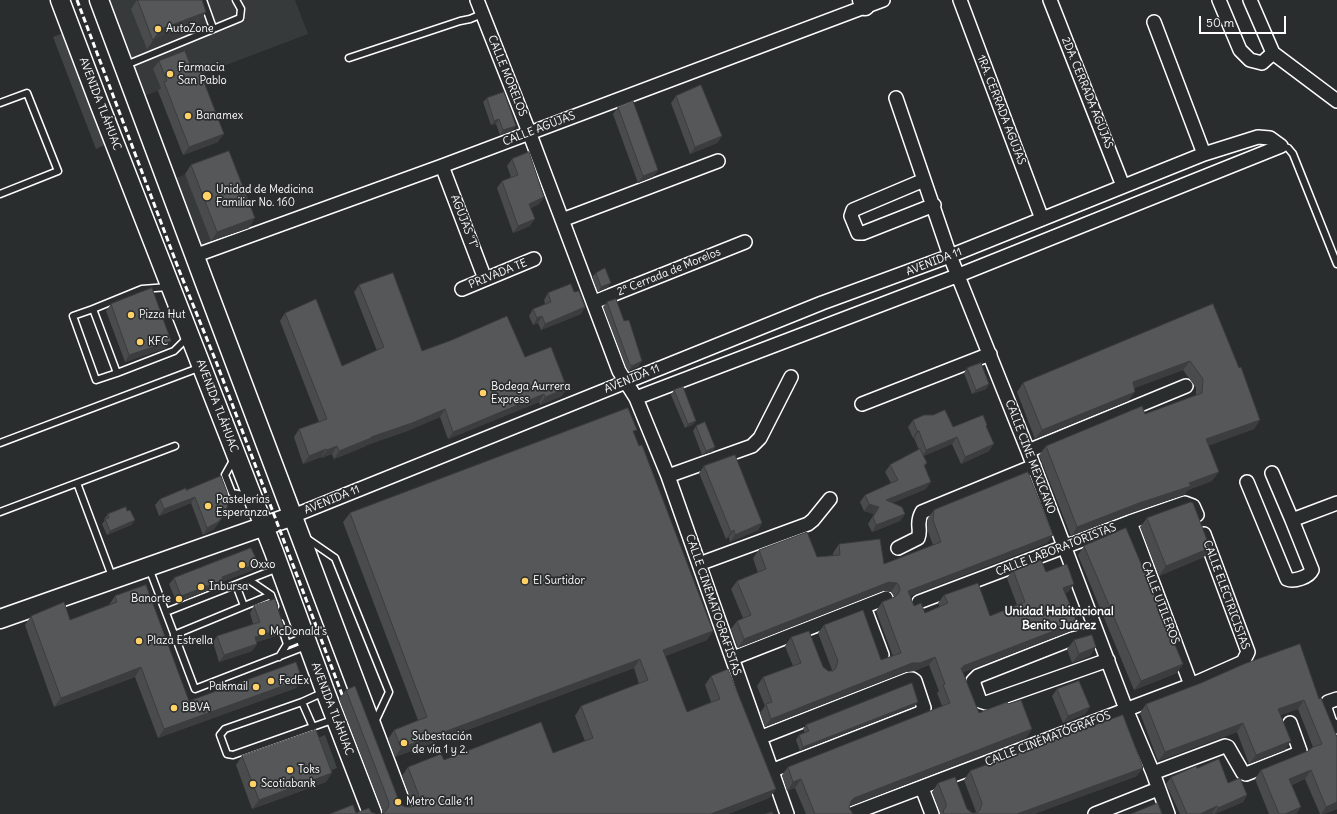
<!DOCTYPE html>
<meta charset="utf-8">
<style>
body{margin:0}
#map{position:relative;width:1337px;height:814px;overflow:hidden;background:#2a2d2e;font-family:Delius,sans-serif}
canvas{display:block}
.scale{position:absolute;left:1199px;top:16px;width:87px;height:18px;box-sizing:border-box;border:2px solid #fff;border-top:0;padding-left:5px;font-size:12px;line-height:14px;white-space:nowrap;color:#fff;-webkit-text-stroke:3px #2a2d2e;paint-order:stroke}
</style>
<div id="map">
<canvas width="1337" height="814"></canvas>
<div class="scale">50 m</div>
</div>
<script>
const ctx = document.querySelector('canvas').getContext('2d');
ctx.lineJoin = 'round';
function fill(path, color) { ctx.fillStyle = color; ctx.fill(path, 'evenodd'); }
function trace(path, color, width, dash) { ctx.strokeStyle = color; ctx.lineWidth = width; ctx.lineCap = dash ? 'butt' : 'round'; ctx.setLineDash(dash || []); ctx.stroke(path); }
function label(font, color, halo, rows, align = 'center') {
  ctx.font = font + ' Delius,sans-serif'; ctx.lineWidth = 3.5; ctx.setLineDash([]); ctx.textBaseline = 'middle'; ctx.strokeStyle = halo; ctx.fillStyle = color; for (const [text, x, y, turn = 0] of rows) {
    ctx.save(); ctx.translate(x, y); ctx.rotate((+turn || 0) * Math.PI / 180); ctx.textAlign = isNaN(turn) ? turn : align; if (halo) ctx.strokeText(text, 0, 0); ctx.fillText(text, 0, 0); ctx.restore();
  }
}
const built = new Path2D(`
 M102,0H295L308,34L139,98Z
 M223,160L250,230L198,249L171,180Z`);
const green = new Path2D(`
 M66,32L109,143L96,149L53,37Z
 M325,735L337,768L330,771L318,738Z`);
const lane = new Path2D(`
 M203,0L213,28
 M349,58L460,21L470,19L482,14
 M126,65L240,18L241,9L236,0
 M0,103L27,93L58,171L0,194
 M1281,146L1288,148L1293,154L1337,264
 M168,287L142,289L93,309L117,373L174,351L188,337
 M93,309L73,316L96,380L117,373
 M0,443L201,367
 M234,459L225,475L232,493L249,496
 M77,483L113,579
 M0,512L175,446
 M306,538L335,558L389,692L375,722
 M149,568L195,689L306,646
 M249,580L271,595
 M236,585L244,606
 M166,612L278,568
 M280,623L287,644
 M174,635L271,595L275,606
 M279,657L287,644L304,637
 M324,692L302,702L225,729L220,735L227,754L233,755L335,719
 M302,702L313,727`);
const street = new Path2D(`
 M477,0L529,132L619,371L636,398L668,476L787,814
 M960,0L1042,219
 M1050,0L1123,186
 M1219,0L1240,50L1250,60L1262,63L1273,53L1250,0
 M1154,22L1204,154
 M1273,53L1337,101
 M896,98L950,256L1028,451L1126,709L1153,773L1168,814
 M442,166L485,279
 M924,180L853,210L851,216L858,233H863L934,205
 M562,220L718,161
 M194,256L442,166L883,0
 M462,289L534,259
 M594,302L745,242
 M862,404L990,354
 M1028,451L1186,386
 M1272,473L1292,520L1337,503
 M668,476L752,446L760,438L791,377
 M1247,482L1287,579C1294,582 1309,577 1312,570L1292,520
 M293,516L822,303L950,256L1204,154L1258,137L1270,138L1281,146L959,275L636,398
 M1130,522L1191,685
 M898,548L918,538C922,529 915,524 922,512L1034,466
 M699,564L808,524L813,520L830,499
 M919,602L1130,522L1185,503L1193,506L1197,515
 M864,607L882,655
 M1097,633L1072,639L978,676L973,681L980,701L986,703L1108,660
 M733,658L886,598
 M1337,699L1328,702L1325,708L1330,723L1335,727H1337
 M759,738L909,679H912L915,681L924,708L920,713L771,771
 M1153,773L1225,746L1228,747L1243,773L1246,774L1299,753L1300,751L1290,723
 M922,788L932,814
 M851,814L1191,685L1243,662L1248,652L1204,534
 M1095,814L1158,789`);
const secondary = new Path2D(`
 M60,0L99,103L274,552L325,691L372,813
 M99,0C199,269 301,538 402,806
 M862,0L865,6
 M0,619L293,516`);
const rail = new Path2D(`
 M77,0L179,270L217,364L346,705`);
const wall = new Path2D(`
 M137,0H202L206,12L200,21L155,38L147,49L131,9Z
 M159,61L218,142L183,155L158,91L161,88L153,69Z
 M676,96L722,136L717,143L690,154L671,103Z
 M487,98L516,126L512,131L500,135L496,124L491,125L483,102Z
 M618,107L658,170L653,177L638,183L613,114Z
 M512,159L544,197L539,204L531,208L530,226L513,233L497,188L502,181L511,177L507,166Z
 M191,165L249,228L211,241L185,174Z
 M596,273L607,288L598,292L592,277Z
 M359,285L422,351L525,357L562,396L540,405L539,402L448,439L440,417L407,431L367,445L366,446L334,459L332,454L321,458V457L303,464L294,437L299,429L319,422L280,321L285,313L342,366L377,351L354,292Z
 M574,292L585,307L581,314L541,330L538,323L533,325L529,316L533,309L545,304L544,300L548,293Z
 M607,302L639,366L628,371L626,367L603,307Z
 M111,304L166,348L125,362L106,311Z
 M1213,304L1260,420L1254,429L1208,445L1212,481L1188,490L1184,495L1133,512L1071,536L1039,455L1046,446L1145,414L1196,395V388L1183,370L1134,388L1128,401L1035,439L1017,392L1023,383Z
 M967,368L989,384L986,389L972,394L964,373Z
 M674,390L696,421L692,425L685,428L671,395Z
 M913,420L953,427H986L989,451L961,464L952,444L923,456L927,463L924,467L926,489L892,503L905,514L900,521L872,532L868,524L874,514L864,511L860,502L865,495L891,483L885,472L890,465L919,450L914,438H913L908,427Z
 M696,426L715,447L712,452L702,455L693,431Z
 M634,434L707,640L665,656L687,712L711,702L705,685L711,676L776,789L769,798L728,814H379H382V809L339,699L346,690L399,801L401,805L406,807L412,806V802L402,776L408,767L444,760L553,753L585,741L575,716L581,706L639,684L634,668L395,757L388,739L394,730L418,720L343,522L350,513Z
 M704,466L762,523L758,530L730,542L729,537L726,539L699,473Z
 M186,490L226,513L214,529L203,535L191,503L159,516L155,505L160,499Z
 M934,510L1053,535L1047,543L910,596L914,606L925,613L940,607L938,603L944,595L990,616L1017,605L1007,578L1013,570L1046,572L1074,584L1068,592L1065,593L1077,622L1071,631L963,672L979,713L1008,704L1032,729L1026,738L850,806L849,808L853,814H806L795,788L787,791L782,775L788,767L942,706L937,693L939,691L929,665L914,671L906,672L765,727L760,713L765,706L757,686L763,677L793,666L785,646L791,637L828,671H831L832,670L818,633L824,625L881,660L893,656L876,611L882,602L894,597L893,595L891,592L883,591L738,648L731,629L737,621L743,618L731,589L737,581L758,573L753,558L759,550L817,557L833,556V553L839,544L884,564L933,545L927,529L928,518Z
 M127,511L135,520L131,525L107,535L102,524L105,520L104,519L108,514Z
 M1147,518L1204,557L1159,576L1140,527Z
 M1084,546L1183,664L1177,673L1134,690L1078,555Z
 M258,563L253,570L222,582L219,586L177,603L169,584L174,578Z
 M115,596L189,701L302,679L296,688L158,738L135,677L54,707L25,625L31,616L70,620L109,605Z
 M254,606L284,628L279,635L257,642V644L252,651L219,662L213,642L217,636L253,624L250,613Z
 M1074,640L1090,656L1072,663L1067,649Z
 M1057,689L1090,707L1085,714L1063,723L1052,696Z
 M1319,699L1337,737V809L1324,814H1320L1305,779L1292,785L1301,807L1296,814H1269L1255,779L1261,770L1308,751L1313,747L1298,709L1280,715L1285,750L1249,764L1237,732L1158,761L1140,713L1146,704Z
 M915,706L800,751L796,740L799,735L805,733L803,729L806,725Z
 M242,756L326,782L252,809L236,765Z
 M1197,768L1228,783L1247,795L1243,802L1215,814H1213L1212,813L1210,814H1180L1166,784L1171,777Z
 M970,771L1137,776L1034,814H940V812L932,792L938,783L972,813H975L976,812L964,780Z`);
const shadedWall = new Path2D(`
 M206,12L200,21L154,38L161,29Z
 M499,119L496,124L491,125L494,121Z
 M516,126L512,131L500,135L503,130Z
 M224,134L218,142L183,155L189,147Z
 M722,136L717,143L690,154L695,147Z
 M658,170L653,177L638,183L643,176Z
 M544,197L539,204L524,211L529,204Z
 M255,218L249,228L211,241L217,232Z
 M535,219L530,226L513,233L518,226Z
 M611,283L607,288L598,292L601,287Z
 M585,307L581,314L541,330L545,324Z
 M542,316L538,323L533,325L537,318Z
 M171,341L166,348L125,362L129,355Z
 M642,361L639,366L628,371L632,366Z
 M1190,361L1183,370L1127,391L1133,382Z
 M989,384L986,389L972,394L976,390Z
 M567,388L562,396L540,405L545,397Z
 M1135,392L1128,401L1035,439L1042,430Z
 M544,394L539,402L448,439L453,432Z
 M445,409L440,417L407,431L367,445L366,446L334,459L339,451L371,437Z
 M1260,420L1254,429L1200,449L1206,439Z
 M696,421L692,425L685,428L688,424Z
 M917,431H919L914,438H913Z
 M957,437L952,444L922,457L926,450Z
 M994,444L989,451L961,464L965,457Z
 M337,446L332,454L321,458L327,450Z
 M715,447L712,452L702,455L706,451Z
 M326,449L321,457L303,464L309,456Z
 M1219,472L1212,481L1188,490L1184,495L1133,512L1071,536L1077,527Z
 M931,482L926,489L882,507L886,500Z
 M195,497L191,503L159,516L164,509Z
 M869,504L879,507L874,514L864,511Z
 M226,513L214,529L203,535L207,528Z
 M905,514L900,521L872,532L876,525Z
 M135,520L131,525L107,535L110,531Z
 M762,523L758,530L730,542L735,535Z
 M734,530L729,537L726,539L731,532Z
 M1053,535L1047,543L902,599L908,591Z
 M1210,548L1204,557L1159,576L1166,566Z
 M258,563L253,570L222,582L219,586L177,603L181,596L222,577Z
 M889,582L897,583L891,592L883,591L738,648L744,639Z
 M1074,584L1068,592L1057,596L1063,588Z
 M1077,622L1071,631L959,674L961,668L963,666Z
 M284,628L279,635L250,644L255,637Z
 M713,631L707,640L656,660L663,650Z
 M257,644L252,651L219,662L224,655Z
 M1096,647L1090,656L1072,663L1079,654Z
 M935,657L929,665L914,671L906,672L765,727L771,719L912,663Z
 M640,659L634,668L395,757L401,748Z
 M1183,664L1177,673L1134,690L1141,681Z
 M141,667L135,677L54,707L61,698Z
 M302,679L296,688L158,738L164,729Z
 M1304,700L1298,709L1272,718L1278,709Z
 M918,702L915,706L800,751L803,747Z
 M1090,707L1085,714L1063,723L1068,716Z
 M1243,723L1237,732L1158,761L1165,752Z
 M1032,729L1026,738L848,807L851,801L854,798Z
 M1291,741L1285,750L1249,764L1256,755Z
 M1143,768L1137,776L1034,814H1017Z
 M1311,770L1305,779L1283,788L1289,779Z
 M332,773L326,782L252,809L259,800Z
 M801,779L795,788L787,791L793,782Z
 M776,789L769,798L728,814H711Z
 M1247,795L1243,802L1215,814H1214L1218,808Z
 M1337,802V809L1324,814H1321L1326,807Z
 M1217,806L1212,813L1210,814H1200Z
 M1301,807L1296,814H1285Z`);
const building = new Path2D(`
 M138,0H202L206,12L161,29L153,40Z
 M185,51L193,72L199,69L224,134L189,147L164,82L167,81L159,61Z
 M701,85L722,136L695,147L676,96Z
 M504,92L516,126L503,130L499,119L494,121L487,98Z
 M633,101L658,170L643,176L618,107Z
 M229,151L255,218L217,232L191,165Z
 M529,152L544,197L529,204L535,219L518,226L502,181L518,175L512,159Z
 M605,268L611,283L601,287L596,273Z
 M393,273L422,351L452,340L507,316L525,357L551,347L567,388L545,397L544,394L453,432L445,409L412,423L371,437V438L339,451L337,446L327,450L326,449L309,456L299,429L327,419L285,313L316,299L342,366L384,347L359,285Z
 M571,284L574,292L579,291L585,307L545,324L542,316L537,318L533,309L551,302L548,293Z
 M152,288L171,341L129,355L111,304Z
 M616,299L624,321L629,320L642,361L632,366L629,363L607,302Z
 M1213,304L1239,368L1241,367L1260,420L1206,439L1219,472L1189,483L1191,486L1139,503L1077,527L1046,446L1142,406L1145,414L1202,393L1203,379L1190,361L1133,382L1135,392L1042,430L1023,383Z
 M981,363L989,384L976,390L967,368Z
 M683,387L696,421L688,424L674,390Z
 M628,408L637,430L633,431L639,446L642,445L713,631L663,650L687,712L720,699L711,676L728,669L776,789L711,814H379H382L386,811L389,806L388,800L346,690L355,686L399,801L401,805L406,807H412L416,804L419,798L418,793L408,767L441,754L444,760L541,722L553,753L593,738L581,706L648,680L640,659L401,748L394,730L427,717L350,513Z
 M945,410L953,427L983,415L987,425L986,426L994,444L965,457L957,437L926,450L919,431H917L913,420L924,415H933Z
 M705,422L715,447L706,451L696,426Z
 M920,449L927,463L924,465L931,482L886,500L902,507L905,514L876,525L873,517L879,507L869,504L865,495L898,480L890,465Z
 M735,455L762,523L735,535L734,530L731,532L704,466Z
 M1028,472L1053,535L908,591L914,606L921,603L925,613L948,603L944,595L978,583L990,616L1025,602L1013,570L1041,560L1046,572L1067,564L1074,584L1063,588L1077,622L963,666L964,667L961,668L979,713L1007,702L1008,704L1021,700L1032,729L854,798L851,801L849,808L853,814H815L801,779L793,782L788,767L950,703L943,685L945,684L935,657L920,663H912L771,719L766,704L772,702L763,677L801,663L791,637L809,631L823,667L828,671H833L836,668L838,661L824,625L863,610L881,660L901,653L882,602L895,597L898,594L900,590L899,586L897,583L889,582L744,639L737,621L751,615L737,581L766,569L759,550L807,532L817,557L840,555L839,544L880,539L884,564L941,542L933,520L934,510Z
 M221,476L227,492L228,503L226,513L218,522L207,528L195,497L164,509L160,499L186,488V490Z
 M1191,502L1193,503L1210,548L1166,566L1147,518Z
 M126,507L127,511L130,510L135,520L110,531L105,519L109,518L108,514Z
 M1126,528L1183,664L1141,681L1084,546Z
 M251,548L258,563L222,577L223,580L181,596L174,578Z
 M146,585L189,701L296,662L302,679L164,729L141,667L61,698L31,616L64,602L70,620L117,602L115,596Z
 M275,599L284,628L255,637L257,644L224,655L217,636L260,622L254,606Z
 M1092,635L1096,647L1079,654L1074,640Z
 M1300,644L1319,699L1321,698L1337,737V802L1326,807L1311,770L1289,779L1301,807L1285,814H1279L1261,770L1308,751L1313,747L1322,744L1304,700L1278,709L1291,741L1256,755L1243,723L1165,752L1146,704L1201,683L1244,664Z
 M1079,681L1090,707L1068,716L1057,689Z
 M912,683L918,702L803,747L799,735L809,731L806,725Z
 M1123,715L1143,768L1017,814H944L943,811L946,807V803L938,783L955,777L967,809L972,813H977L980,810L982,803L970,771Z
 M316,730L332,773L259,800L242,756Z
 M1219,759L1228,783L1240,778L1247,795L1218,808L1217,806L1200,814H1187L1171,777L1196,766L1197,768Z
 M1158,803L1162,814H1131Z
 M353,805L356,813L369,808L371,812L376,814H330Z
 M772,812L773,814H766Z`);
const markers = [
 [158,29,4,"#ffd166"],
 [170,74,4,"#ffd166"],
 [188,116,4,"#ffd166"],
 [207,196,5,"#ffd166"],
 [131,315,4,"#ffd166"],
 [140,342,4,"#ffd166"],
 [483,393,4,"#ffd166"],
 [208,506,4,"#ffd166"],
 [242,565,4,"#ffd166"],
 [525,581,4,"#ffd166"],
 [201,587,4,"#ffd166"],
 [179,599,4,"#ffd166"],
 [262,632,4,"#ffd166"],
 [139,641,4,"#ffd166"],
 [271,681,4,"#ffd166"],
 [256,687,4,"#ffd166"],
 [174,708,4,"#ffd166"],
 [404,743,4,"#ffd166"],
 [290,770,4,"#ffd166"],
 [253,784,4,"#ffd166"],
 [398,802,4,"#ffd166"]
];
const poiNames = [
 ["AutoZone",166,29],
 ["Farmacia",178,68],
 ["San Pablo",178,81],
 ["Banamex",196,116],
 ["Unidad de Medicina",216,190],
 ["Familiar No. 160",216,203],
 ["Pizza Hut",139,315],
 ["KFC",148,342],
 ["Bodega Aurrera",491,387],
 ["Express",491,400],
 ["Pastelerías",216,500],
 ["Esperanza",216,513],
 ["Oxxo",250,565],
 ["El Surtidor",533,581],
 ["Inbursa",209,587],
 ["Banorte",171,599,"right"],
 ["McDonald's",270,632],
 ["Plaza Estrella",147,641],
 ["FedEx",279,681],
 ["Pakmail",248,687,"right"],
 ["BBVA",182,708],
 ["Subestación",412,737],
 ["de vía 1 y 2.",412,750],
 ["Toks",298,770],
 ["Scotiabank",261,784],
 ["Metro Calle 11",406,802]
];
const streetNames = [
 ["CALLE MORELOS",507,76,68],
 ["2DA. CERRADA AGUJAS",1087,93,68],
 ["AVENIDA TLÁHUAC",100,104,69],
 ["1RA. CERRADA AGUJAS",1001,110,69],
 ["CALLE AGUJAS",539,129,-21],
 ["AGUJAS \"T\"",464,222,69],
 ["AVENIDA 11",934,262,-21],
 ["2ª Cerrada de Morelos",669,272,-22],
 ["PRIVADA TE",498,274,-22],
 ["AVENIDA 11",632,379,-22],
 ["AVENIDA TLÁHUAC",217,406,69],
 ["CALLE CINE MEXICANO",1030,457,69],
 ["AVENIDA 11",332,500,-22],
 ["CALLE LABORATORISTAS",1056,550,-21],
 ["CALLE ELECTRICISTAS",1226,595,70],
 ["CALLE UTILEROS",1160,603,69],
 ["CALLE CINEMATOGRAFISTAS",713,605,71],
 ["AVENIDA TLÁHUAC",332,709,69],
 ["CALLE CINÉMATÓGRAFOS",1048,739,-21]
];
const neighbourhoodNames = [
 ["Unidad Habitacional",1059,612],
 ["Benito Juárez",1059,626]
];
fill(built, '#373a3b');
fill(green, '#414445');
trace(lane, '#fff', 9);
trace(street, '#fff', 16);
trace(secondary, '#fff', 21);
trace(lane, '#2a2d2e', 6);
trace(street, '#2a2d2e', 13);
trace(secondary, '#2a2d2e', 18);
trace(rail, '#fff', 3, [6, 3]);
fill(wall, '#494b4c');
fill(shadedWall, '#3c3d3e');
fill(building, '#555758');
trace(building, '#3c3d3e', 1);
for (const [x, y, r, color] of markers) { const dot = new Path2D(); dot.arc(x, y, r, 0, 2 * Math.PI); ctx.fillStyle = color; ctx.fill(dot); trace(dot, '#2a2d2e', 1.5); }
label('11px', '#fff', '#2a2d2e', poiNames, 'left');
label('11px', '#fff', '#2a2d2e', streetNames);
label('bold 12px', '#fff', '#2a2d2e', neighbourhoodNames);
</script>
